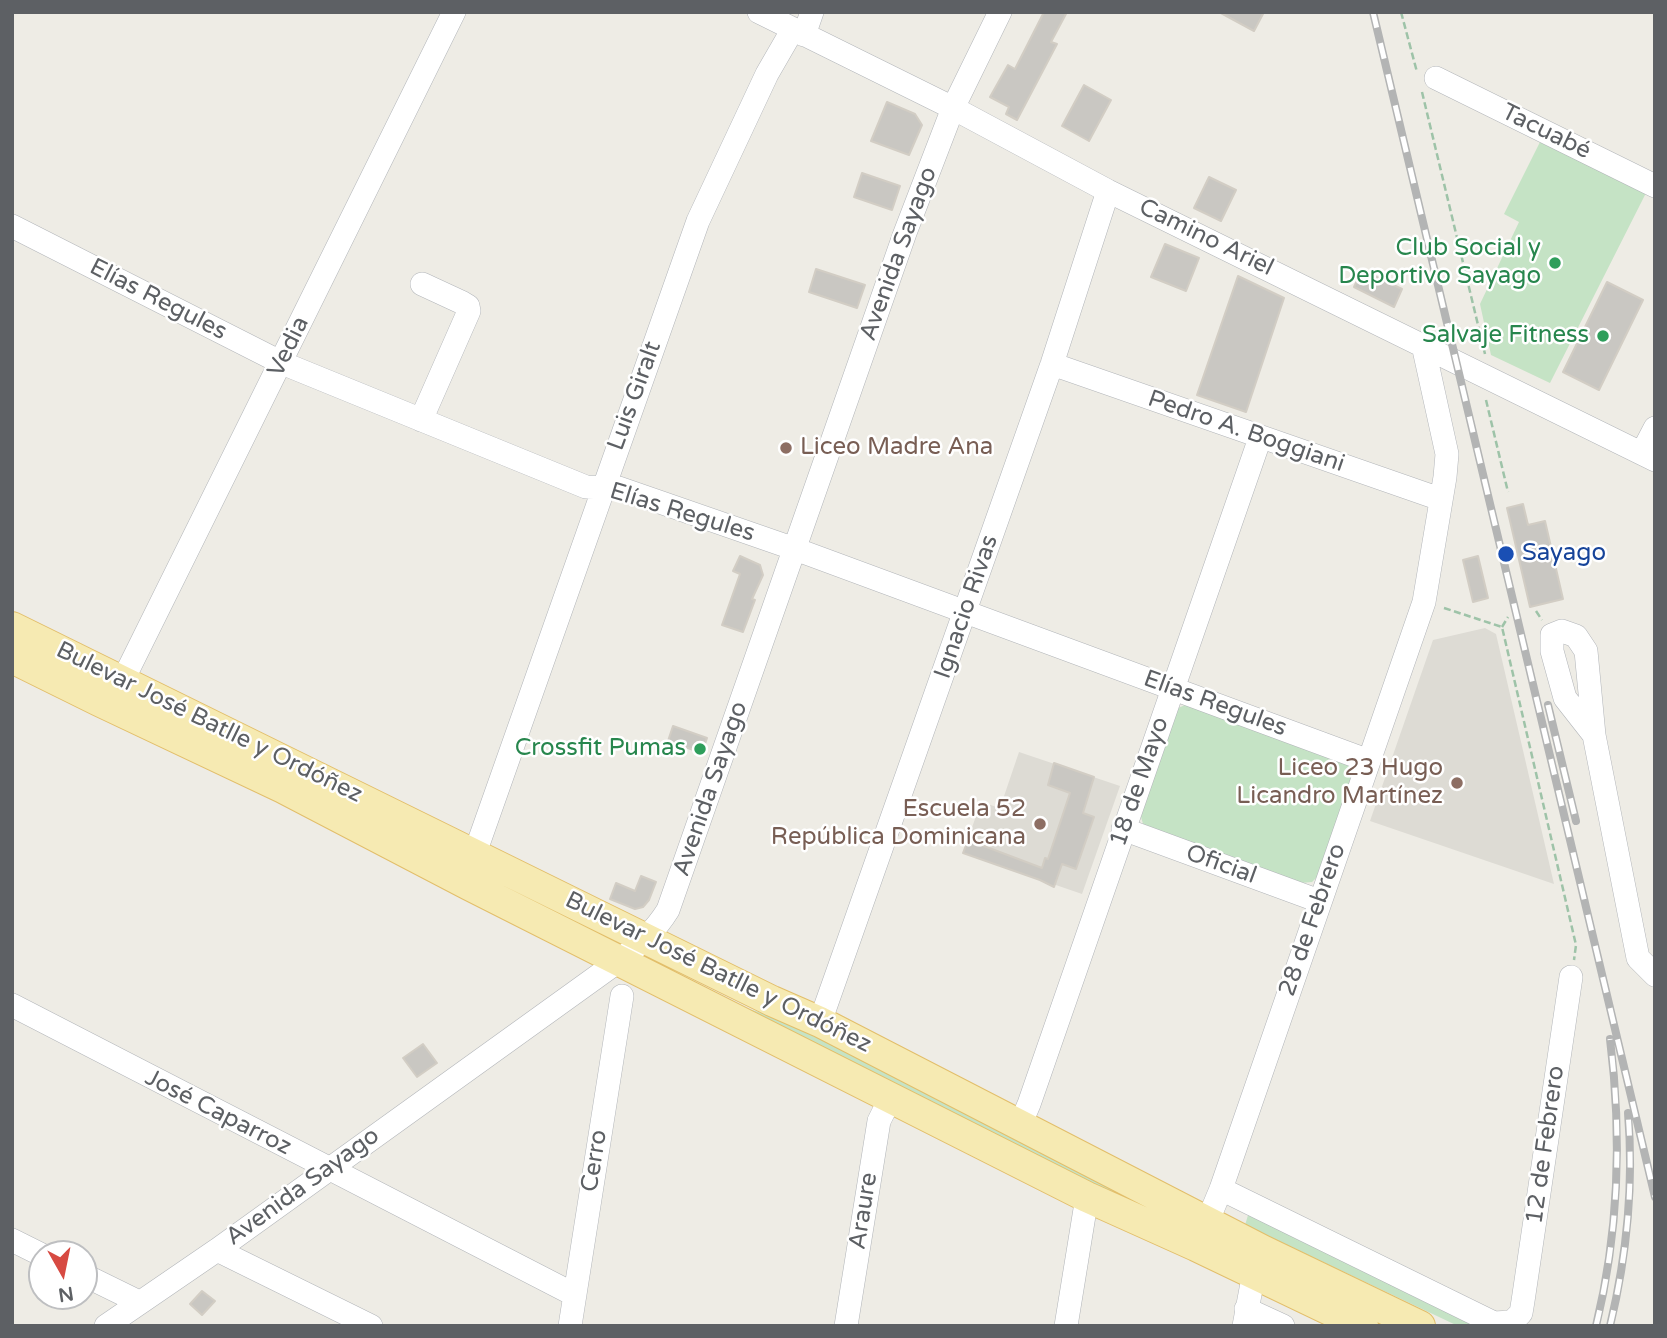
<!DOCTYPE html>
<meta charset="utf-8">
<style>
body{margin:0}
#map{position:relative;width:1667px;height:1338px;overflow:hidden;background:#eeece5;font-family:"Varela Round",sans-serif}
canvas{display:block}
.frame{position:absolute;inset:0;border:14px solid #5d6064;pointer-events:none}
.north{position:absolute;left:28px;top:1240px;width:70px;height:70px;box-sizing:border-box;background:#fff;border:2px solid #bebfc1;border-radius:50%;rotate:171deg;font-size:19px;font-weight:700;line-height:28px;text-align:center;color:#5d6064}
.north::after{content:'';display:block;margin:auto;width:24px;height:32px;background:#d74a42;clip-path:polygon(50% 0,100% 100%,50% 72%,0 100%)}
</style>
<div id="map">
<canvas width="1667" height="1338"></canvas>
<div class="frame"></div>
<div class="north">N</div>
</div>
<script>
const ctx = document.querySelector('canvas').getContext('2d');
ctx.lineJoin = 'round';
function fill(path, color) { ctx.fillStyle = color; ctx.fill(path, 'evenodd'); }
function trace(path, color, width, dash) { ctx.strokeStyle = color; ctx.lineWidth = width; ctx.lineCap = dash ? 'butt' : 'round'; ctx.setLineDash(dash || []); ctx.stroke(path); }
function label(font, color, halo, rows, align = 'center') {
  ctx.font = font + ' "Varela Round",sans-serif'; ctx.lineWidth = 5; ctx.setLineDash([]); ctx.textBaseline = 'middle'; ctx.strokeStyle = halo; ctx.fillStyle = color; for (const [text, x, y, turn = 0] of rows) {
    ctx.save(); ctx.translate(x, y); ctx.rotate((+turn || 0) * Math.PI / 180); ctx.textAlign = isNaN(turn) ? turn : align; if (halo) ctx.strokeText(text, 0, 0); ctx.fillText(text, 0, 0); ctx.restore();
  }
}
const education = new Path2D(`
 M1485,628L1496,634L1554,884L1370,821L1433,640Z
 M1019,752L1120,786L1082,894L963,853L981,802L1000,808Z`);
const green = new Path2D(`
 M1541,140L1647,191L1550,383L1491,355L1480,304L1519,222L1504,214Z
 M1185,705H1191L1348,763L1352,781L1317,877L1312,882L1300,883L1144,827L1141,817L1142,810L1178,708Z
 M736,1005L794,1023L1145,1202L1093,1185Z
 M1249,1212L1483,1326H1458L1245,1225Z`);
const building = new Path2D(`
 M1044,12H1067L1051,42L1057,44L1017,120L1006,114L1009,107L990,97L1008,65L1015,69Z
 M1219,12H1264L1254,31Z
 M1084,85L1111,100L1089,141L1062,126Z
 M887,102L915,114L922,125L909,155L871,141Z
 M862,173L900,186L892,210L854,197Z
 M1209,177L1236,190L1221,221L1194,208Z
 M1165,244L1199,258L1186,291L1151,277Z
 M816,269L865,285L857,308L809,292Z
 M1362,270L1402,289L1394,307L1354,287Z
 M1238,276L1284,298L1246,412L1197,395Z
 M1607,282L1643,300L1599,390L1563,372Z
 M1523,504L1528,525L1545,521L1563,599L1530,607L1507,508Z
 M740,556L760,565L763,575L752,599L755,600L743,632L722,625L740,574L733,571Z
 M1478,556L1488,598L1473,602L1463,560Z
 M673,726L707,738L702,753L668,741Z
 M1054,763L1094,777L1083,813L1094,817L1076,869L1062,864L1054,887L1040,880L963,853L968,840L1042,868L1045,858L1048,859L1070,793L1048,785Z
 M641,876L656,882L649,900L643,907L635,909L610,899L616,883L635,891Z
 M423,1044L437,1063L417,1077L403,1058Z
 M202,1291L215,1301L202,1315L190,1304Z`);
const path = new Path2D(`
 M1401,12L1417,72
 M1422,92L1485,354
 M1486,400L1508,492
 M1444,608L1502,627L1576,945L1574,960
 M1536,611L1542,620
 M1502,627L1508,617`);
const minor = new Path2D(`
 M759,12L953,108L1108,191L1655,460
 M804,35L812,12
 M1436,78L1655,186
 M12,226L282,363L586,487L619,488L795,549L1369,761
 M1052,364L1440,499
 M421,420L469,311L468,306L463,303L422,284
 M1642,453L1655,428
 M122,682L454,12
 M1594,735L1565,698L1552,651V635L1562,631L1576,636L1586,651L1594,735L1638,958L1655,975
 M1123,829L1319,901
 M475,853L698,221L767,74L793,29
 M12,1005L575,1295
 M820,1022L1052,364L1108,191
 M1020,1125L1029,1104L1260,438
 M1221,1189L1494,1323L1512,1322L1521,1313L1523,1301L1571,977
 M1201,1237L1221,1189L1424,602L1445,477L1447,454L1423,345
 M12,1240L42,1255
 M217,1250L371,1326
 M84,1275L139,1302
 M1246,1309L1283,1326
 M106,1326L217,1250L620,960C639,945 655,931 668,910L905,233L953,108L1000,12
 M570,1326L622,996
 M846,1326L879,1121L890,1099
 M1066,1326L1087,1197
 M1244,1326L1254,1273L1259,1261`);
const major = new Path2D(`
 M12,627L772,1001L820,1022L1264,1251L1420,1326
 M12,658L99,701L283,788L469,885L1087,1197L1196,1246L1363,1326`);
const rail = new Path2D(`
 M1373,12L1655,1197
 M1548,705L1576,821
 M1596,1326C1619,1231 1622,1135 1610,1039
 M1610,1326C1627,1255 1634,1185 1628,1113`);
const markers = [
 [1555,263,7,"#2e9e5b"],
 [1603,336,7,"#2e9e5b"],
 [786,448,7,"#8d6e63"],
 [1506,554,9,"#1a4fb4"],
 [700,749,7,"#2e9e5b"],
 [1457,783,7,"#8d6e63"],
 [1040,824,7,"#8d6e63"]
];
const streetNames = [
 ["Tacuabé",1546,132,26],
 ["Camino Ariel",1206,238,26],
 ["Avenida Sayago",899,254,-70],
 ["Elías Regules",158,300,27],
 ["Vedia",289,347,-64],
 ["Luis Giralt",635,396,-70],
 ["Pedro A. Boggiani",1246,432,19],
 ["Elías Regules",682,513,17],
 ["Ignacio Rivas",967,607,-71],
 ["Elías Regules",1215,704,20],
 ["Bulevar José Batlle y Ordóñez",209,723,26],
 ["18 de Mayo",1140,782,-71],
 ["Avenida Sayago",711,789,-71],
 ["Oficial",1221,865,20],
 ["28 de Febrero",1313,920,-71],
 ["Bulevar José Batlle y Ordóñez",718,973,26],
 ["José Caparroz",218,1113,27],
 ["12 de Febrero",1546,1145,-82],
 ["Cerro",595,1161,-81],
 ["Avenida Sayago",303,1187,-36],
 ["Araure",864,1211,-81]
];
const leisureNames = [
 ["Club Social y",1541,249],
 ["Deportivo Sayago",1541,277],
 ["Salvaje Fitness",1589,336],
 ["Crossfit Pumas",686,749]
];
const educationNames = [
 ["Liceo Madre Ana",800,448,"left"],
 ["Liceo 23 Hugo",1443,769],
 ["Licandro Martínez",1443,797],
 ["Escuela 52",1026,810],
 ["República Dominicana",1026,838]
];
const transitNames = [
 ["Sayago",1522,554]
];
fill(education, '#dddbd4');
fill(green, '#c5e3c5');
fill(building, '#c9c7c2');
trace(building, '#d2cdc4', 2);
trace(minor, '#b2b5b9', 24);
trace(major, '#e2be6a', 32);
trace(path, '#9ec3a8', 2.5, [7, 3.5]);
trace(minor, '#fff', 23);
trace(major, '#f6eab2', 30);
trace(rail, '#b3b4b4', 8);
trace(rail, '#fff', 5, [16]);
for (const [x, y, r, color] of markers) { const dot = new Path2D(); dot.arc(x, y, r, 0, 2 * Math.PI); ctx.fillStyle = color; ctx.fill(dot); trace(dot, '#fff', 2.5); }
label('24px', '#5d6064', '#fff', streetNames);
label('24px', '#27864d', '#fff', leisureNames, 'right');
label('24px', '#785e54', '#fff', educationNames, 'right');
label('24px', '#164399', '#fff', transitNames, 'left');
</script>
